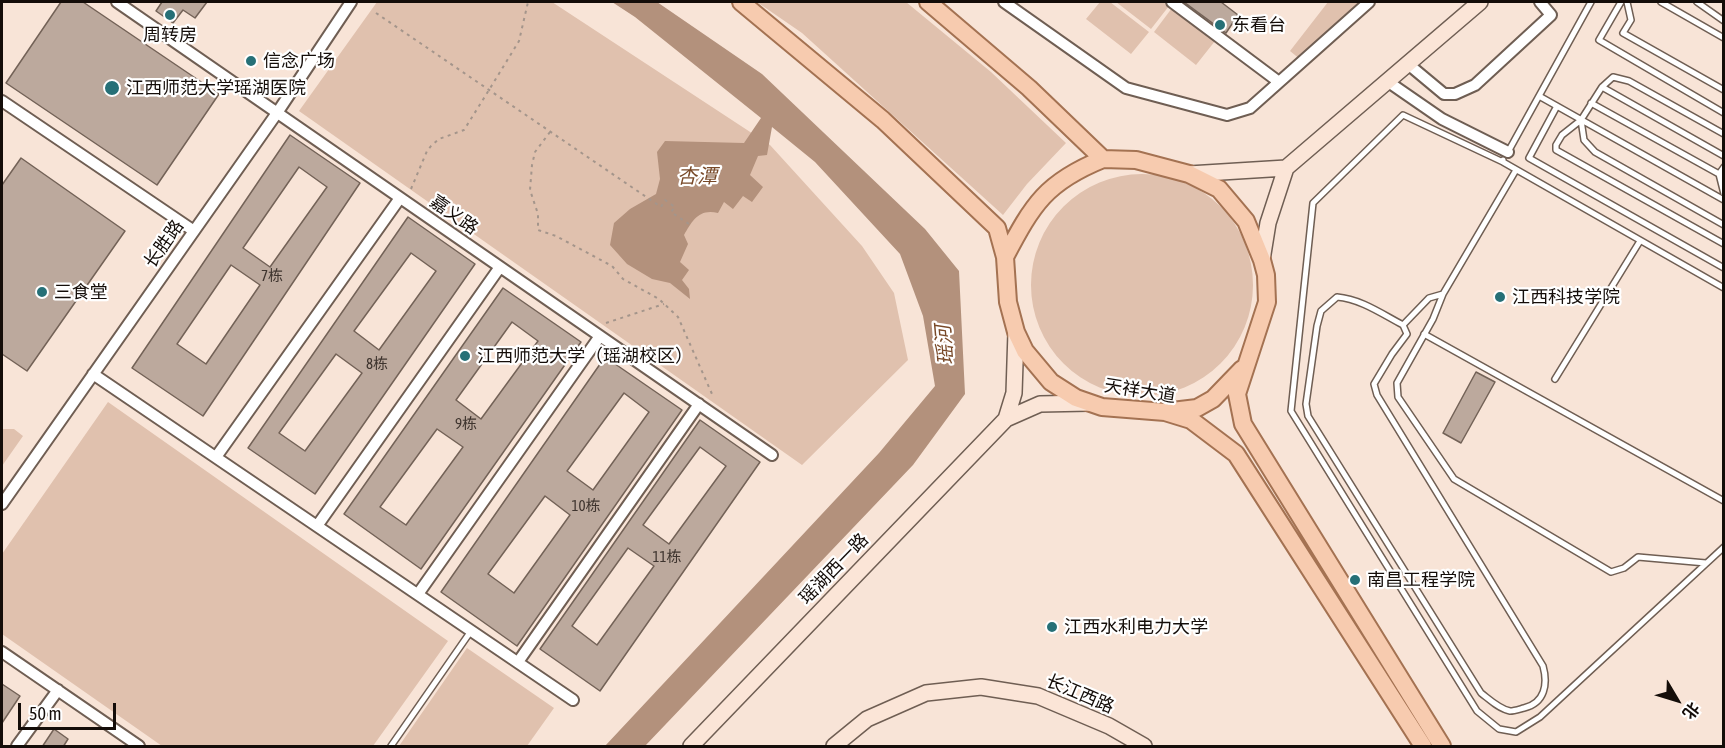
<!DOCTYPE html>
<meta charset="utf-8">
<style>
body{margin:0}
#map{position:relative;width:1725px;height:748px;overflow:hidden;background:#f8e4d7;font-family:"Asap Condensed","Noto Sans SC",sans-serif}
canvas{display:block}
.frame{position:absolute;inset:0;border:3px solid #140d09;pointer-events:none}
.north{position:absolute;left:1647px;top:670px;width:60px;height:60px;-webkit-text-stroke:4px #fff;paint-order:stroke;rotate:128deg;font-size:16px;font-weight:700;line-height:24px;text-align:center;color:#140d09}
.north::after{content:'';display:block;margin:auto;width:21px;height:27px;background:#140d09;clip-path:polygon(50% 0,100% 100%,50% 72%,0 100%)}
.scale{position:absolute;left:18px;top:703px;width:98px;height:27px;box-sizing:border-box;border:3px solid #140d09;border-top:0;padding-left:8px;font-size:18px;line-height:21px;white-space:nowrap;color:#140d09;-webkit-text-stroke:4px #fff;paint-order:stroke}
</style>
<div id="map">
<canvas width="1725" height="748"></canvas>
<div class="frame"></div>
<div class="north">北</div>
<div class="scale">50 m</div>
</div>
<script>
const ctx = document.querySelector('canvas').getContext('2d');
ctx.lineJoin = 'round';
function fill(path, color) { ctx.fillStyle = color; ctx.fill(path, 'evenodd'); }
function trace(path, color, width, dash) { ctx.strokeStyle = color; ctx.lineWidth = width; ctx.lineCap = dash ? 'butt' : 'round'; ctx.setLineDash(dash || []); ctx.stroke(path); }
function label(font, color, halo, rows, align = 'center') {
  ctx.font = font + ' "Asap Condensed","Noto Sans SC",sans-serif'; ctx.lineWidth = 4.5; ctx.setLineDash([]); ctx.textBaseline = 'middle'; ctx.strokeStyle = halo; ctx.fillStyle = color; for (const [text, x, y, turn = 0] of rows) {
    ctx.save(); ctx.translate(x, y); ctx.rotate((+turn || 0) * Math.PI / 180); ctx.textAlign = isNaN(turn) ? turn : align; if (halo) ctx.strokeText(text, 0, 0); ctx.fillText(text, 0, 0); ctx.restore();
  }
}
const green = new Path2D(`
 M377,2H552L770,145L862,246L894,293L908,360L802,465L299,111Z
 M757,2H906L991,72L1066,143L1027,184L1003,215L802,33Z
 M1100,2H1110L1149,32L1131,54L1086,19Z
 M1116,2H1163L1169,6L1151,29Z
 M1328,2H1366L1301,60L1290,51Z
 M1172,8L1215,41L1196,65L1154,32Z
 M1031 285a111 111 0 1 1 222 0a111 111 0 1 1-222 0Z
 M108,402L448,641L373,746H162L2,634V554Z
 M2,429H14L23,436L2,466Z
 M467,648L554,708L527,746H399Z`);
const water = new Path2D(`
 M612,2H657L762,74L925,229L959,271L965,394L913,465L645,746H605L879,453L935,386L923,316L900,254L815,162L772,127L767,155L758,156L750,175L763,187L752,202L743,196L733,209L724,202L718,213C699,208 692,221 684,235L688,244L680,262L689,270L682,280L689,289L690,299L670,283L652,279L627,264L610,245L614,223L630,209L656,194L660,179L657,152L665,141L744,143L761,118L635,17Z`);
const building = new Path2D(`
 M61,2H83L219,94L157,185L6,83Z
 M162,2H207L195,18L183,10L173,23L156,11Z
 M1184,2H1221L1238,15L1226,33Z
 M290,135L360,183L203,416L132,368ZM299,167L327,187L270,267L243,248ZM231,265L260,285L206,364L177,344Z
 M21,158L125,231L27,371L2,354V185Z
 M408,217L475,264L315,494L248,448ZM411,253L436,271L379,350L354,331ZM336,354L362,373L305,451L279,433Z
 M503,288L581,342L421,569L344,514ZM512,322L538,341L481,419L456,400ZM437,429L463,447L406,525L380,507Z
 M605,357L682,410L517,646L441,592ZM624,393L649,412L593,490L567,471ZM545,496L570,515L514,593L488,574Z
 M1476,372L1495,382L1461,443L1443,433Z
 M700,420L760,462L600,691L540,649ZM700,447L726,466L669,544L643,525ZM628,548L654,566L597,645L572,626Z
 M2,684L20,696L2,723Z
 M54,729L68,739L63,747H42Z`);
const path = new Path2D(`
 M376,13L661,207L665,200L675,207L671,212L692,226
 M550,132L535,152L532,165L530,190L538,214V230L556,236L612,266L623,279L659,299L678,317L712,394
 M411,189L427,151L431,146L439,139L464,130L489,90L519,41L528,2
 M606,323L664,304`);
const lane = new Path2D(`
 M1621,2L1599,40L1724,113
 M1627,2L1631,20L1623,33L1724,90
 M1661,2L1724,38
 M1697,2L1724,21
 M1602,87L1724,156
 M1539,96L1724,200
 M1591,103L1719,174L1724,194
 M1557,106L1529,158L1724,268
 M1581,120L1584,140L1595,152L1724,225
 M1724,134L1629,81L1613,77L1602,87L1581,120L1562,135L1556,145V150L1724,244
 M1508,152L1591,2
 M1503,160V162L1724,288
 M1503,162L1403,115L1313,203L1291,411L1477,711L1499,729L1516,732L1540,717L1724,547
 M1724,167L1719,174H1724
 M1443,294L1433,319L1397,383L1398,397L1454,479L1611,572L1624,568L1638,557L1706,563
 M1337,297C1361,299 1382,314 1403,325L1407,334L1392,354L1374,384L1377,395L1543,666C1548,684 1545,703 1524,708C1520,709 1514,711 1510,711C1499,709 1489,699 1481,693L1308,416L1306,404L1317,326L1321,311Z
 M1403,325L1429,298L1443,294L1516,170
 M1424,334L1724,501
 M1555,379L1640,241
 M391,746L471,631`);
const street = new Path2D(`
 M117,2L772,455
 M1004,2L1126,88L1227,115L1250,108L1369,2
 M1172,2L1279,82
 M1408,64L1444,94H1455L1475,85L1551,15L1540,2
 M1387,81L1442,119L1508,152
 M2,101L194,231
 M93,374L573,700
 M216,457L400,198
 M2,504L277,113L351,2
 M317,526L500,267
 M418,594L600,336
 M2,652L139,746
 M518,662L699,404
 M17,746L58,690`);
const secondary = new Path2D(`
 M1189,174L1286,168
 M1262,260L1268,223L1286,168L1480,2
 M1016,332L1014,393L1006,419L1040,404L1089,403
 M691,746L1006,419
 M834,746L867,719L926,693L981,687L1038,696L1109,726L1144,746`);
const primary = new Path2D(`
 M741,2L883,120L997,228L1005,257L1008,302L1016,332L1025,351L1051,382L1076,398L1102,407L1165,412L1191,420L1236,454L1423,746
 M928,2L1029,88L1103,159L1136,160L1189,174L1219,189L1246,221L1262,260L1266,275L1267,302L1237,394L1243,424L1442,746
 M1005,257C1033,204 1046,182 1103,159
 M1172,411L1197,408L1213,399L1242,369`);
const markers = [
 [170,15,6,"#267077"],
 [1220,25,6,"#267077"],
 [251,61,6,"#267077"],
 [112,88,8,"#267077"],
 [42,292,6,"#267077"],
 [1500,297,6,"#267077"],
 [465,356,6,"#267077"],
 [1355,580,6,"#267077"],
 [1052,627,6,"#267077"]
];
const numberNames = [
 ["7栋",272,276],
 ["8栋",377,364],
 ["9栋",466,424],
 ["10栋",586,506],
 ["11栋",667,557]
];
const poiNames = [
 ["东看台",1232,25],
 ["周转房",170,35,"center"],
 ["信念广场",263,61],
 ["江西师范大学瑶湖医院",126,88],
 ["三食堂",54,292],
 ["江西科技学院",1512,297],
 ["江西师范大学（瑶湖校区）",477,356],
 ["南昌工程学院",1367,580],
 ["江西水利电力大学",1064,627]
];
const streetNames = [
 ["嘉义路",454,215,35],
 ["长胜路",164,244,-55],
 ["天祥大道",1140,391,9],
 ["瑶湖西一路",834,569,-46],
 ["长江西路",1080,694,23]
];
const waterNames = [
 ["杏潭",697,177],
 ["瑶河",945,345,-95]
];
fill(green, '#e0c1ae');
fill(water, '#b3917c');
fill(building, '#bca99d');
trace(building, '#736257', 1.5);
trace(lane, '#6f5e53', 8);
trace(street, '#6f5e53', 14);
trace(secondary, '#6f5e53', 18);
trace(primary, '#a47252', 20);
trace(path, '#a4958b', 2, [3, 4.5]);
trace(lane, '#fff', 5);
trace(street, '#fff', 10);
trace(secondary, '#fbe5d7', 15);
trace(primary, '#f7cbaf', 16);
for (const [x, y, r, color] of markers) { const dot = new Path2D(); dot.arc(x, y, r, 0, 2 * Math.PI); ctx.fillStyle = color; ctx.fill(dot); trace(dot, '#fff', 2); }
label('15px', '#3e342e', null, numberNames);
label('18px', '#140d09', '#fff', poiNames, 'left');
label('18px', '#140d09', '#fff', streetNames);
label('italic 20px', '#784928', '#fff', waterNames);
</script>
